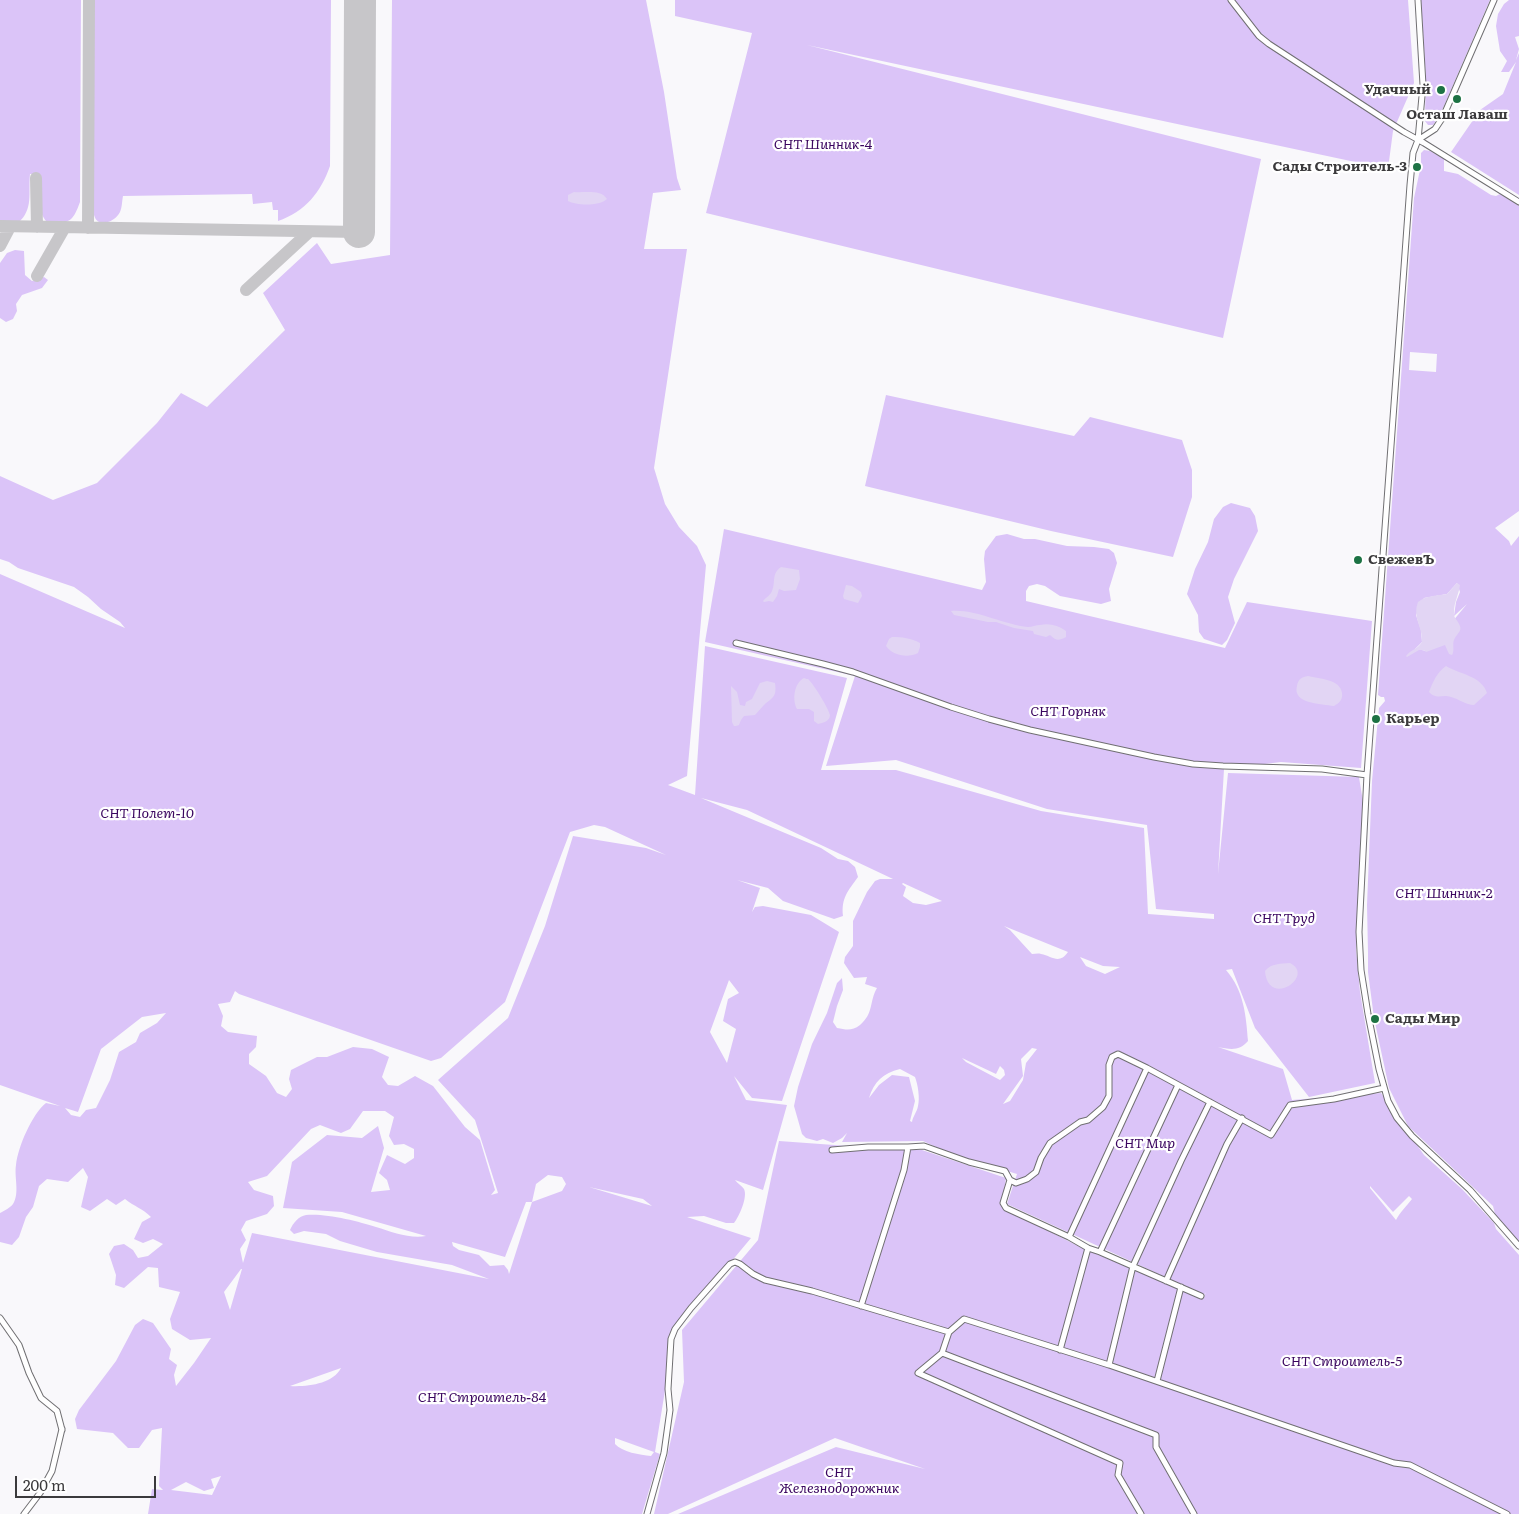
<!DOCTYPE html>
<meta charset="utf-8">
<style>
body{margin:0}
#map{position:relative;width:1519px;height:1514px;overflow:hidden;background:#f9f8fb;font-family:Literata,serif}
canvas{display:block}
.scale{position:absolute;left:15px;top:1476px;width:141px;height:22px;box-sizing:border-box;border:2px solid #3b3a3c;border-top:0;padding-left:6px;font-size:15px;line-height:18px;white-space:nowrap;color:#3b3a3c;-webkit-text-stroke:4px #fff;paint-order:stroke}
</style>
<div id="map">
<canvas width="1519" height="1514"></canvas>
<div class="scale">200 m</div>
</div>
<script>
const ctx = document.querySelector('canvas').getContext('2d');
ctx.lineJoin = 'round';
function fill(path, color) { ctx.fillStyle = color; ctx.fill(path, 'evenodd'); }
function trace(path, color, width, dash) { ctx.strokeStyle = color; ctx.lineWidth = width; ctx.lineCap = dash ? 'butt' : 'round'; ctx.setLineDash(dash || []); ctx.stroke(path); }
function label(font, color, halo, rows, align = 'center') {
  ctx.font = font + ' Literata,serif'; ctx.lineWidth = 4.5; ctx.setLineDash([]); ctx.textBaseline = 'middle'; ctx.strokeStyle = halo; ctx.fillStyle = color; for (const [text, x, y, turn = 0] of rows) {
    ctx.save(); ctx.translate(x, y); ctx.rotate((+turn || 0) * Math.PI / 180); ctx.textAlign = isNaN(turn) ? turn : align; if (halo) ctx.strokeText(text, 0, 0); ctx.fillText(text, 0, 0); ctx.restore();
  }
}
const green = new Path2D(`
 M0,0H81L80,202C72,224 69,223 47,222C36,210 39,191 39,174H30C28,193 34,209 18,223L0,222Z
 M94,0H331L330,166C321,192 305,212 278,221V210H273L272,202L253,204L252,194L123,196C122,201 122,208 120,212C117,219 106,225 99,222C95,220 94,215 93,211Z
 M392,0H646L664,92L677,178L681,190L653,193L644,249H687L654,468L665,504L679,527L697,546L706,565L687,776L668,785L695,795L705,646L847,678L821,770H896L1041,811L1144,828L1148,914L1214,919V914L1156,909L1147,825L1047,809L896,760L826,766L855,676L705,642L724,529L982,590L986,582L984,559L985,551L996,536L1007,534L1024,539H1035L1067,546L1094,547L1109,549L1114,553L1117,563L1109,589L1111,601L1101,604L1060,596L1045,586L1037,584L1029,586L1026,591V601L1225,648L1247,602L1372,621L1361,768L1281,762L1224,769L1218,874L1228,773L1359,777L1363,802L1356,949L1360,992L1375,1083L1309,1097L1255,1028L1232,969L1226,970C1244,991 1246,1015 1248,1041C1239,1052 1229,1049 1218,1047L1283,1069L1292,1100L1381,1093L1424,1155L1462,1189L1494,1223L1496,1229L1519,1255V1514H678L836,1447L925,1469L835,1438L668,1514H654L684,1382L682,1330L758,1240L779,1141L903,1150H922L1006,1178L1002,1207L1080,1247L1203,1299L1206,1292L1204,1295L1007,1204L1017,1174L951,1154L923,1141L842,1142L847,1133L842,1138L833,1143L823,1139L817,1141L806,1138L802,1134L794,1106L798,1087L812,1044L827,1013L837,983L842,978L843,990L837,1006L833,1022L837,1028C847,1030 852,1031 860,1025C874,1013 869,1002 877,988L865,984L867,977L854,978L844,963L845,957L853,946V921L867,892L875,881L880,879H893L747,810L701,798L821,848L838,859L848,861L855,867L858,877C848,891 841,898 843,916L834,919L783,901L768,888L737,880L760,888L752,912L755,907L763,906L811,915L839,932L782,1101L752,1098L734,1076L746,1100L787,1105L763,1190L735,1180C737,1183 742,1186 744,1189C748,1197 739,1217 734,1223H726L704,1216L687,1217L751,1238L675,1329L655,1452L660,1454L642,1514H148L152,1489L163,1490L159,1486L162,1428L152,1430L139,1448H128L113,1433L77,1429L75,1419L79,1410L116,1361L135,1325L143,1319L153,1323L171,1349L169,1359L177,1365L174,1375L176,1386L194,1363L211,1338L190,1340L172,1329L170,1319L180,1292L159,1287L158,1268L148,1267L124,1288L115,1285L116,1275L109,1254L114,1246L124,1244L133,1250L138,1258L148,1256L163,1244L153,1239L143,1243L134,1239L142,1222L151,1217C142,1208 135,1207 125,1199L116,1205L107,1199L90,1211L81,1207L88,1177L83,1168L68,1182L47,1179L39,1186L33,1207L26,1217L19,1237L12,1245L0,1242V1213C4,1211 10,1208 13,1204C20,1193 14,1177 16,1165C18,1147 32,1114 46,1103L60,1106L0,1085V574L125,628L120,622L101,609L88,597L74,587L18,568L9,562L0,559V476L53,500L97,483L157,423L181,393L207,407L285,330L263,293L317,243L331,264L390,255ZM594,825L605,827L666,855L646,848L573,836L545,926L508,1018L438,1080L475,1120L498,1193L491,1195L495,1190L480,1140L465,1127L433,1086L415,1076L398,1086L388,1085L382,1077L389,1057L372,1049L353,1047L327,1057H317L291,1070L289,1079L292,1089L286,1097L277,1093L266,1076L249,1064V1054L256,1047L257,1036L228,1032L221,1026L223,1016L218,1004L230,1002L235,991L239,994L431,1061L441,1058L505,1002L570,832ZM902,884L903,883L942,901L926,905L913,903L903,896L906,887ZM1004,926L1068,952C1059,965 1052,956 1041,954C1038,953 1035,954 1032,954L1010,930ZM1080,957L1103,966L1120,967L1105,974L1086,966ZM729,980L739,993L728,999L723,1021L736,1029L727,1063L710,1032ZM166,1013L157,1023L140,1033L136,1042L119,1052L110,1080L96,1108L86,1110L80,1117L71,1115L65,1108L78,1112L101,1049L142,1017ZM1032,1048L1037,1049L1026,1063L1023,1080L1010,1101L1003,1104L1023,1076L1021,1059ZM962,1058L996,1074L1000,1066L1004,1070L1005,1075L1000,1080L966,1062ZM900,1069L915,1077C918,1085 920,1098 918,1106C917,1112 913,1116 912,1122L910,1121L915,1101L909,1077L892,1075L879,1085L869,1098C874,1082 883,1073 900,1069ZM363,1111H385L394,1117L389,1136L394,1145L404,1144L414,1149V1158L405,1164L387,1155L379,1173L387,1180L390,1190L371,1192L384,1148L378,1126L362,1138L327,1135L292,1162L283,1208L342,1212L426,1236C410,1239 392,1232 376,1227C358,1221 325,1213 306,1215C299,1216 293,1223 290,1230L294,1234L304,1231L326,1234L340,1241L377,1252L452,1265L489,1279L252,1233L243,1263L240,1249L246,1240L241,1230L246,1221L267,1214L274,1206L273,1196L254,1190L248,1182L267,1176L311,1129L320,1125L341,1133L350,1129ZM548,1175L562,1177L566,1184L562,1191L532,1202L536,1184ZM1370,1186L1393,1212L1409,1196L1412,1199C1406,1207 1400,1212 1396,1220L1370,1188ZM589,1187L643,1199L652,1206ZM526,1202H532L509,1274L508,1270L504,1265L490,1266L479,1255L459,1250L453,1246L452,1242L505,1257ZM241,1269H242L230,1310L224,1292ZM341,1368C333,1384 307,1387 290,1386ZM615,1438L654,1452L651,1456C640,1455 622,1452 615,1444ZM221,1476L212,1495L171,1490L186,1482L204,1491L214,1488L211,1479Z
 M675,0H1408L1414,83L1393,131L1388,169L807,45L1261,159L1223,338L706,213L752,33L675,16Z
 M1421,0H1490L1443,108L1436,121L1433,125H1428L1425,121V116L1426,79Z
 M1509,0H1519V36L1515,37L1519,49L1516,60L1519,53V195L1451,152L1480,110L1503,94L1516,62L1509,72H1501L1507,61L1500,51L1496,26L1498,14L1504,4Z
 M1424,150L1430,151L1444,159V171L1458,174L1491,195L1496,196L1500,194L1519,206V511L1495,528L1509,541L1511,546L1519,536V1242L1495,1214L1493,1206L1408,1126L1389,1088L1374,1018L1368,972V953L1367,905L1372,781L1379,708L1385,701L1384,697H1381L1378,695L1414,198L1421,165V153ZM1410,352L1437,354L1436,372L1409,370ZM1457,583L1460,592L1456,602L1454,616L1467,604L1428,651L1415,649L1422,642L1421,630L1416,615L1424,598L1447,594Z
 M15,250L24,251L25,275L32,281L44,277L48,280L42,288L22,295L16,304L17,311L13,319L6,322L0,318V263L7,253Z
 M886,395L1074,436L1090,417L1182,440L1192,470V497L1173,557L1051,531L865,486Z
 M1231,503L1250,508L1255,516L1258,531L1234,579L1228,597L1235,623L1227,640L1222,645L1204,639L1199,632L1198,615L1187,594L1195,569L1208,542L1214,519L1223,507Z`);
const water = new Path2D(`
 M574,192C585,193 601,189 607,199C600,206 577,206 568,201V195Z
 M781,567L799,570L800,579L796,590L784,591L779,589L777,596L773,602L769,601L764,602L763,601C766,597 770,596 772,591C776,582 771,574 781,567Z
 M1457,583L1460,585C1459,594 1454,602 1454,612C1453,618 1458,620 1460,626C1462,632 1456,634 1454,640C1452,645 1455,650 1452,655L1449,654L1445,645L1426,652L1424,650H1419L1407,657L1406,656C1410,650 1418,649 1422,642C1423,627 1412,618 1418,602C1427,595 1436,596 1447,594Z
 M846,585L852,586L861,592L862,596L858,603L844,599L843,596Z
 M951,611C976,609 1004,625 1028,627C1032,627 1036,625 1040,625C1049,623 1058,625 1066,631V637C1058,641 1057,641 1050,635L1046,637L1034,634L1033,631L1014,628L996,622H988L954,615Z
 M892,637C902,637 911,638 920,643V647L918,653C908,658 893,656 886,646L889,639Z
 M1446,666C1459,674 1482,676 1487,693L1474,705C1466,705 1459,699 1451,697C1442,694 1436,700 1429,692C1433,682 1437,672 1446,666Z
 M1308,676C1320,679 1340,679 1342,693C1343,700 1339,703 1334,706C1322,704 1292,704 1297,686C1298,679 1302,677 1308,676Z
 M804,678C806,679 807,679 808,679C813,683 829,709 830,715C830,721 823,723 818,724L814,721V712L809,709H797C792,700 794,683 804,678Z
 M767,681L775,683C777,697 773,697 764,705C761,708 758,712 755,715L744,716L741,720L739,725L736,726H734L732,722L731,686L737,692L740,705L745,706L746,702L752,699L760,683Z
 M1290,963C1316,976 1268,1009 1265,971C1271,963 1281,964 1290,963Z`);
const taxiway = new Path2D(`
 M36,178L37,227
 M0,226L359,232
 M88,228L89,0
 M0,246L10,227
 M37,276L65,227
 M246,290L309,232`);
const runway = new Path2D(`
 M359,232L360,0`);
const minor = new Path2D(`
 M1231,0L1259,36L1269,44L1404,132L1424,143L1519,202
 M1418,0L1423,85L1418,140L1413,153L1410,185L1367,775L1359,932L1361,970L1368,1014L1379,1069L1388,1101L1397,1118L1412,1136L1470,1190L1519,1246
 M1418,140L1435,129L1443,117L1494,0
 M736,643L823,664L853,672L951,707L989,719L1030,730L1154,757L1193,764L1223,766L1322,769L1367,775
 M832,1150L868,1147H908
 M1010,1180L1016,1183L1027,1179L1036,1172L1041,1158L1050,1143L1080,1122L1088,1120L1103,1107L1109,1096V1065L1112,1057L1118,1054L1147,1068L1271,1135L1290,1105L1334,1099L1384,1088
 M1069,1237L1147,1068
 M1100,1252L1178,1085
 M1166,1281L1227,1144L1242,1118
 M861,1306L904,1170L908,1147L924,1146L969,1162L1005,1171L1010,1180L1003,1203L1006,1208L1069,1237L1088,1248L1100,1252L1201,1296
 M0,1318L19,1345L29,1373L41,1398L57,1411L62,1430
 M1060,1350L1088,1248
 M942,1353L1156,1435V1447L1194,1514
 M1109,1365L1133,1266L1181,1161L1210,1102
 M1157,1381L1181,1287
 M24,1514L40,1493L52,1471L62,1429
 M647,1514L664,1453L670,1410L668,1389L671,1339L675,1329L691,1308L730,1264L735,1262L740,1264L753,1274L765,1280L812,1291L949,1332
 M1141,1514L1118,1475L1120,1463L918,1373L942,1353L949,1332L964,1319L1109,1365L1394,1463L1410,1465L1507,1514`);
const markers = [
 [1441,90,5,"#1d7244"],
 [1457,99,5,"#1d7244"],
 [1417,167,5,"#1d7244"],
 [1358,560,5,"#1d7244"],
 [1376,719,5,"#1d7244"],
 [1375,1019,5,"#1d7244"]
];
const poiNames = [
 ["Удачный",1431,90,"right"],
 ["Осташ Лаваш",1457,115,"center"],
 ["Сады Строитель-3",1407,167,"right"],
 ["СвежевЪ",1368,560],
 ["Карьер",1386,719],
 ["Сады Мир",1385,1019]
];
const parkNames = [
 ["СНТ Шинник-4",823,145],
 ["СНТ Горняк",1068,712],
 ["СНТ Полет-10",147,814],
 ["СНТ Шинник-2",1444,894],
 ["СНТ Труд",1284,919],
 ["СНТ Мир",1145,1144],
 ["СНТ Строитель-5",1342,1362],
 ["СНТ Строитель-84",482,1398],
 ["СНТ",839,1473],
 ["Железнодорожник",839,1489]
];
fill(green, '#dbc4f8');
fill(water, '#e2d5f4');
trace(taxiway, '#c7c6c9', 12);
trace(runway, '#c7c6c9', 32);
trace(minor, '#706f72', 7);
trace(minor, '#fff', 5);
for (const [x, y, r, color] of markers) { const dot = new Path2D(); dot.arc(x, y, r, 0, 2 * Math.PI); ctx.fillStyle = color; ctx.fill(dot); trace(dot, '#fff', 2); }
label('bold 14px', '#3b3a3c', '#fff', poiNames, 'left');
label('italic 14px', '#3a055f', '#fff', parkNames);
</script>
